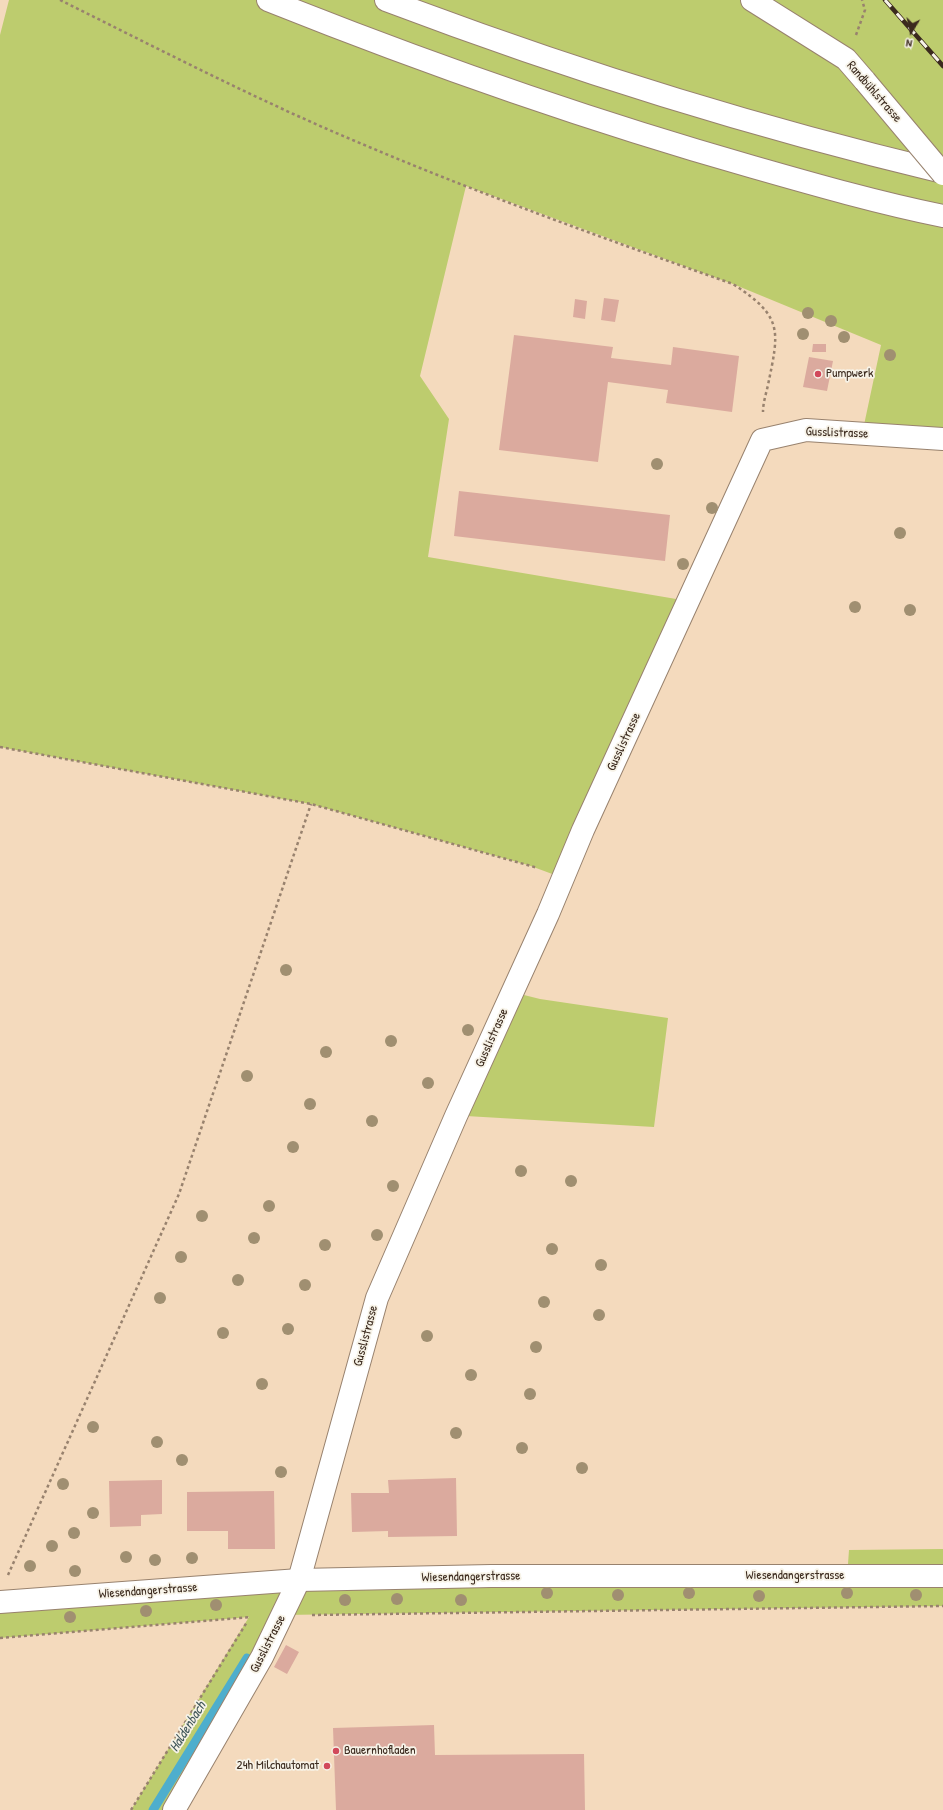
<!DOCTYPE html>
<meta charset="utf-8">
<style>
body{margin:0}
#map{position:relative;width:943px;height:1810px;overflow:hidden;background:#f4dabd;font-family:"Patrick Hand",sans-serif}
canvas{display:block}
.north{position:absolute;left:891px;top:12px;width:40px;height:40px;-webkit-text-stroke:3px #f7f3e8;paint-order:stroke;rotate:190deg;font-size:11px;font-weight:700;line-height:16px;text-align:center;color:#3b2a1e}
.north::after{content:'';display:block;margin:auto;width:14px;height:18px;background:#3b2a1e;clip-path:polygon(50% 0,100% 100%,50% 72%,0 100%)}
</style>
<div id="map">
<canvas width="943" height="1810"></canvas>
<div class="north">N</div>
</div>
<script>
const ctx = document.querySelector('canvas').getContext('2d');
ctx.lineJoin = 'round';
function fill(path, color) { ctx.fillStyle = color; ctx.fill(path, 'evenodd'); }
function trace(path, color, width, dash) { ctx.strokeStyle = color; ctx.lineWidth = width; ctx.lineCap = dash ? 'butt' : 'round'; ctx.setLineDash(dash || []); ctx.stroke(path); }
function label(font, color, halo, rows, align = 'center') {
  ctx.font = font + ' "Patrick Hand",sans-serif'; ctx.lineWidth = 3.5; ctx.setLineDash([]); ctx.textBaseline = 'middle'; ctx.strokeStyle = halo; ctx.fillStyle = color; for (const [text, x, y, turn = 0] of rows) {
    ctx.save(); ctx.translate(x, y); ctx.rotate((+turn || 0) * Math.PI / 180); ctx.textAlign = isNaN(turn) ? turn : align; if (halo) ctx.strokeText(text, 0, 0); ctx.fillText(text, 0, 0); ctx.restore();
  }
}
const green = new Path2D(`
 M9,0H943V431L864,425L881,345L733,284L466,186L420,376L449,419L428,557L688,601L563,878L528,865L311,804L0,747V35Z
 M520,994L540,999L668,1018L654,1127L466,1116Z
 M943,1549V1564H848L849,1550Z
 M943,1576V1606L282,1615L174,1810H131L249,1617L0,1638V1602L299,1580Z`);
const stream = new Path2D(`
 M153,1810L247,1658`);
const building = new Path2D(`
 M604,298L619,300L615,322L601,320Z
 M575,299L587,301L585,319L573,317Z
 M514,335L613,347L611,358L671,365L673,347L739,356L732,412L666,403L668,390L608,382L598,462L499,450Z
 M813,344H826V352H812Z
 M809,357L833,361L827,391L803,387Z
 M459,491L670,515L665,561L454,536Z
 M456,1478L457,1536L388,1537V1531L352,1532L351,1493H389L388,1480Z
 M162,1480V1514L141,1515V1526L110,1527L109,1481Z
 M274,1491L275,1549H228V1531H187V1492Z
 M286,1645L299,1652L287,1674L274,1667Z
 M434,1725L435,1755L584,1754L585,1810H336L333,1728Z`);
const path = new Path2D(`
 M60,0C157,48 255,99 355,141C479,194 606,239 733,284C784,317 779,331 768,385C766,394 763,403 763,412
 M856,35L865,10L862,0
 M0,747L311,804L538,868
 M8,1575L179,1194L311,804
 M312,1615L943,1606
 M0,1638L251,1617
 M131,1810L247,1622`);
const minor = new Path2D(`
 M752,0L846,59L865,81
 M174,1810L262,1657L299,1580L377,1298L456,1116L548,914L583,830L762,440L806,430L943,439`);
const secondary = new Path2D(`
 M0,1602L299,1580L491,1576H943`);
const motorway = new Path2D(`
 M268,0C428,64 588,120 753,167C816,185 879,203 943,216
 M386,0C568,69 754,127 943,172`);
const rail = new Path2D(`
 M885,0L943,66`);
const minorBridge = new Path2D(`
 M865,81L943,174`);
const trees = [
 [808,313],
 [831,321],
 [803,334],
 [844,337],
 [890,355],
 [657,464],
 [712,508],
 [900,533],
 [683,564],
 [855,607],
 [910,610],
 [286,970],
 [468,1030],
 [391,1041],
 [326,1052],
 [247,1076],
 [428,1083],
 [310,1104],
 [372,1121],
 [293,1147],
 [521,1171],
 [571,1181],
 [393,1186],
 [269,1206],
 [202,1216],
 [377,1235],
 [254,1238],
 [325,1245],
 [552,1249],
 [181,1257],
 [601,1265],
 [238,1280],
 [305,1285],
 [160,1298],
 [544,1302],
 [599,1315],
 [288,1329],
 [223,1333],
 [427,1336],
 [536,1347],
 [471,1375],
 [262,1384],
 [530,1394],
 [93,1427],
 [456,1433],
 [157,1442],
 [522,1448],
 [182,1460],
 [582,1468],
 [281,1472],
 [63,1484],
 [93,1513],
 [74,1533],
 [52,1546],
 [126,1557],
 [192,1558],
 [155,1560],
 [30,1566],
 [75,1571],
 [547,1593],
 [689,1593],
 [847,1593],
 [618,1595],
 [916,1595],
 [759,1596],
 [397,1599],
 [345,1600],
 [461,1600],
 [216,1605],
 [146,1611],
 [70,1617]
];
const markers = [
 [818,374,4,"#d1495b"],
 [336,1751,4,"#d1495b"],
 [327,1766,4,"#d1495b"]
];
const streetNames = [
 ["Randbühlstrasse",874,92,49],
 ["Gusslistrasse",837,433,2],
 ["Gusslistrasse",624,742,-65],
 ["Gusslistrasse",492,1038,-66],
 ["Gusslistrasse",366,1336,-75],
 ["Wiesendangerstrasse",795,1576],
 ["Wiesendangerstrasse",471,1577,-1],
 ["Wiesendangerstrasse",148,1591,-4],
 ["Gusslistrasse",268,1644,-63]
];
const poiNames = [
 ["Pumpwerk",826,374],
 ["Bauernhofladen",344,1751],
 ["24h Milchautomat",319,1766,"right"]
];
const waterNames = [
 ["Haldenbach",188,1727,-58]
];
fill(green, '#bdcc6e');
trace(stream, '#4eaecd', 9);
fill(building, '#dbaa9e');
trace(minor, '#98826e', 24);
trace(secondary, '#98826e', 24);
trace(motorway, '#98826e', 24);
trace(path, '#98826e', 2.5, [3, 3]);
trace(minor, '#fff', 22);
trace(secondary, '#fff', 22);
trace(motorway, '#fff', 22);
trace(rail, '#3b2a1e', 4.5);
trace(rail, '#f7f3e8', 3, [9]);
trace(minorBridge, '#98826e', 24, []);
trace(minorBridge, '#fff', 22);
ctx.fillStyle = '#a08f71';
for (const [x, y] of trees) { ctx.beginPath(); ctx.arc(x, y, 6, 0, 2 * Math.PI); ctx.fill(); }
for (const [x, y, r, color] of markers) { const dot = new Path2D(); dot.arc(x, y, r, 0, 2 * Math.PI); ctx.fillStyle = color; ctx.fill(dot); trace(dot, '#f7f3e8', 1.5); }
label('13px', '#3b2a1e', '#f7f3e8', streetNames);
label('13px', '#3b2a1e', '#f7f3e8', poiNames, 'left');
label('italic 14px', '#42585b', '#f7f3e8', waterNames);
</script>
